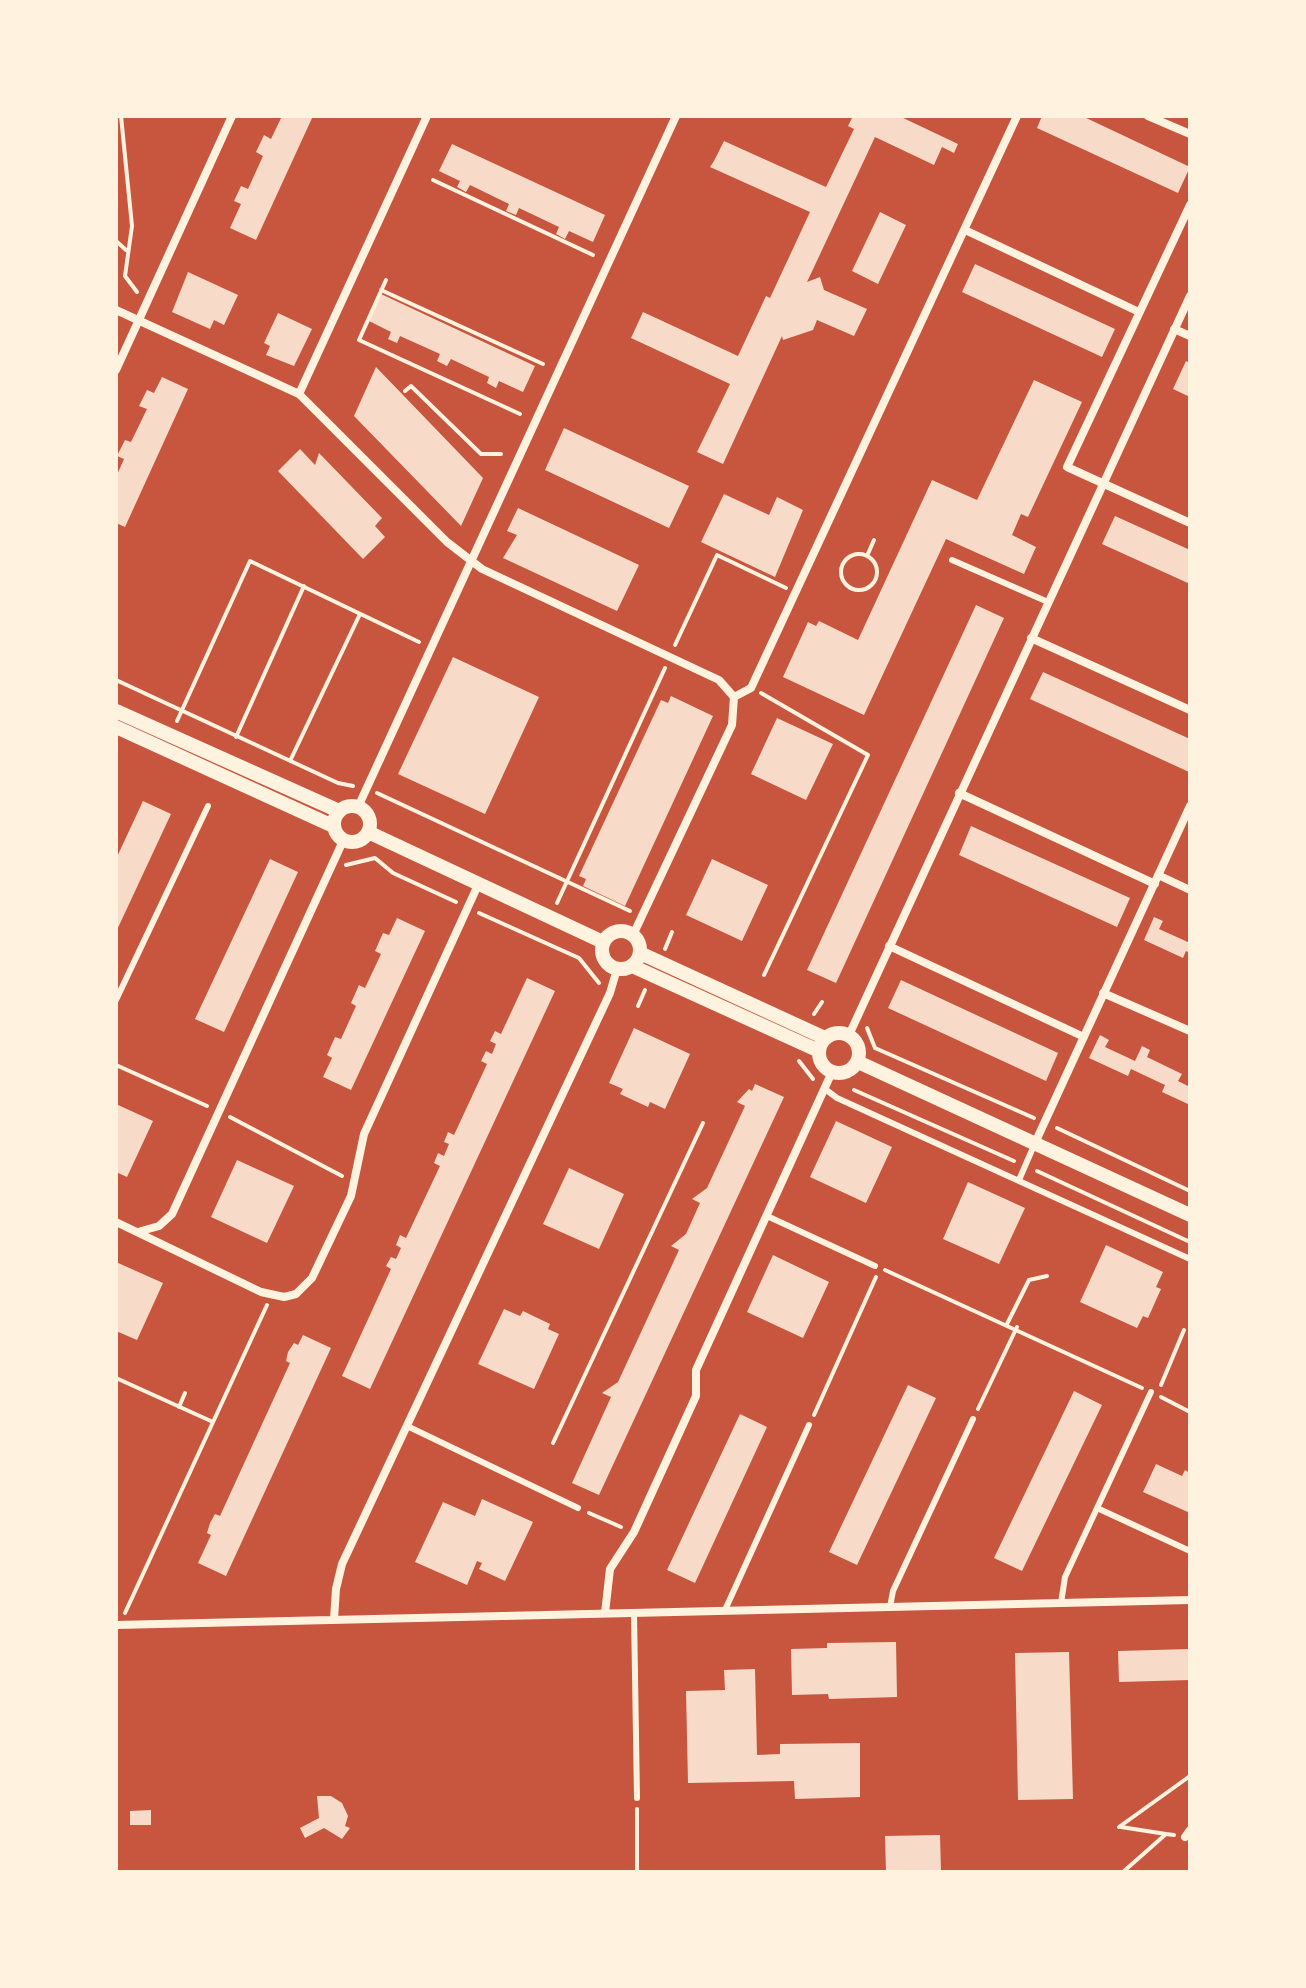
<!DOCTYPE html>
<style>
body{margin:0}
#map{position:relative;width:1306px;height:1988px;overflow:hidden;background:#c8553d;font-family:Arial,sans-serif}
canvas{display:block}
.frame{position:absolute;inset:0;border:118px solid #fff3e0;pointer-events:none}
</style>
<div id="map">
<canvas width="1306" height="1988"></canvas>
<div class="frame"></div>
</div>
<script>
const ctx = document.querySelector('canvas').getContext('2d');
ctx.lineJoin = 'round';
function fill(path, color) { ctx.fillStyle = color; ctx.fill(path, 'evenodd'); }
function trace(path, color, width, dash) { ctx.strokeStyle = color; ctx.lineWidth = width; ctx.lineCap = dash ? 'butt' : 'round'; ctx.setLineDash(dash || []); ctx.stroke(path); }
const building = new Path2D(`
 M282,116H313L256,240L230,228L241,204L234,201L241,186L248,189L263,156L256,152L264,135L271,139Z
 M853,116H899L958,144L954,153L942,147L934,165L875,137L807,282L820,277L824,290L867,309L854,336L817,320L813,330L783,340L782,336L723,464L697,452L730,384L631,338L643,312L738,356L766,296L770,298L810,212L710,167L714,161L724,141L826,187L854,129L848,126Z
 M1042,116H1082L1190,167L1178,193L1037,128Z
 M452,144L605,215L593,242L569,231L565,239L556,234L559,227L519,208L516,215L506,211L509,204L470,185L466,192L457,187L460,181L439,171Z
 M880,212L906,225L878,284L852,271Z
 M975,264L1115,329L1102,357L962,292Z
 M188,272L238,295L224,325L214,320L210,329L172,312Z
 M381,294L535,366L523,392L499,381L496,388L487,383L489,377L451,359L447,366L437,361L440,354L400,336L397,343L388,339L391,332L369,321Z
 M278,313L312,329L294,366L266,355L270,346L264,343Z
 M1186,361L1190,363V397L1173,389Z
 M376,367L483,478L461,526L354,416Z
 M162,377L188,389L125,527L116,523V477L124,459L117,456L125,440L131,442L147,409L139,406L147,390L154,393Z
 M1034,380L1082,402L1028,517L1021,514L1012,535L1036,547L1024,574L946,539L864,715L783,677L808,622L816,626L819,621L858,640L932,480L977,500Z
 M564,428L689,486L669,528L545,470Z
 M300,449L315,465L319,453L382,518L375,526L385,537L363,559L278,471Z
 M724,494L769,515L777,497L803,510L775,577L701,542Z
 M518,508L639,565L617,611L503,558L517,535L507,531Z
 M1115,516L1190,550V584L1102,544Z
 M976,605L1004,618L836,983L807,970Z
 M453,657L539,697L485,814L398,774Z
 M1043,672L1190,739L1189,772L1030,699Z
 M671,696L713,716L625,906L583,886L586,879L579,876L661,700L668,703Z
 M777,718L833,744L806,800L751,774Z
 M143,801L171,814L116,932V859Z
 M971,826L1130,898L1117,927L959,855Z
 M270,859L298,872L224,1032L195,1019Z
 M712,859L768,885L742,941L686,915Z
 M1154,917L1163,921L1159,929L1190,943V953L1186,951L1183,958L1144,940Z
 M397,918L425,931L351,1090L323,1077L332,1058L327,1055L335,1037L341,1039L356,1006L351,1003L359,985L365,988L381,954L375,951L383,933L389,935Z
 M527,978L555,991L370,1389L342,1376L391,1269L386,1266L391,1257L396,1259L401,1248L396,1245L400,1235L406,1238L440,1166L434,1163L438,1153L444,1156L449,1144L444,1142L448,1132L454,1135L487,1064L481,1061L486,1051L492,1054L496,1044L490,1041L495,1031L501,1034Z
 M901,980L1058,1053L1046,1081L888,1008Z
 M634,1028L690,1054L665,1109L650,1102L648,1107L620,1094L623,1089L609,1083Z
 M1100,1035L1109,1040L1105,1047L1135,1061L1142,1046L1150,1050L1147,1057L1182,1074L1178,1081L1190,1087V1105L1162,1092L1165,1085L1131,1069L1128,1076L1089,1058Z
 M755,1084L784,1097L599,1495L572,1483L611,1397L602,1393L618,1382L679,1250L671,1246L686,1234L700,1203L692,1199L707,1188L745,1106L737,1102L749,1089L752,1091Z
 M116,1104L153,1121L127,1177L116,1172Z
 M836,1121L892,1147L866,1203L810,1177Z
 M237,1160L294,1186L267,1243L211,1217Z
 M569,1168L624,1194L599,1249L543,1224Z
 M968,1182L1025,1208L999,1264L943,1239Z
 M1106,1245L1163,1272L1156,1287L1161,1289L1148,1318L1143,1316L1137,1328L1080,1302Z
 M773,1255L829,1282L803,1338L747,1312Z
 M116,1262L163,1283L137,1340L116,1331Z
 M504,1309L520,1316L523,1311L550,1324L548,1329L559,1334L534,1389L478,1364Z
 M303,1335L331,1348L226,1576L198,1563L211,1535L207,1533L210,1523L215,1514L220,1516L290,1363L286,1361L288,1352L294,1343L298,1345Z
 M908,1385L936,1398L857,1565L829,1552Z
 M1074,1391L1102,1405L1022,1571L994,1558Z
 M740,1414L767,1427L695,1583L667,1570Z
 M1156,1464L1182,1476L1185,1470L1190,1473V1513L1143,1492Z
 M482,1499L533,1522L505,1581L479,1569L482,1563L477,1561L467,1585L415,1562L443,1502L475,1516Z
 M896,1642L897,1697L829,1699L828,1694L792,1695L791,1649L827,1648V1643Z
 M1190,1649V1680L1119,1682L1118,1651Z
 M1069,1652L1073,1799L1018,1800L1015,1653Z
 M755,1669L757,1755L780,1754V1744L860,1743V1797L795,1799L794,1781L688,1783L686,1691L725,1690L724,1670Z
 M317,1796H331L342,1803L348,1816L345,1826L350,1828L342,1839L324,1828L305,1838L300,1828L319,1818Z
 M151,1810V1825H130V1811Z
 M940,1835L941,1872H886L885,1836Z`);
const path = new Path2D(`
 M121,116L132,226L125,276L137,292
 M433,180L593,255
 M116,241L126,250
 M386,280L359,340L520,414
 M381,290L543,364
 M405,391L411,386L481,454H501
 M841 572a18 18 0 1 1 36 0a18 18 0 1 1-36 0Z
 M867,556L874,540
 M675,645L717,555L786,588
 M116,680L338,783L353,786
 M761,693L868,755L764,975
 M177,721L250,561L419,642
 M236,737L304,586
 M290,761L360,614
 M377,793L630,911
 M346,865L375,858L393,873L456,902
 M557,903L665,668
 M479,913L579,958L599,983
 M665,949L672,932
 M638,1006L645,990
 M814,1014L822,1002
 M867,1028L875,1048L1034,1118
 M799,1061L813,1079
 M116,1065L207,1106
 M854,1090L1014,1161
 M230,1117L342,1176
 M1057,1128L1190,1191
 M1037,1171L1190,1242
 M885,1270L1142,1388
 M1007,1324L1029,1280L1047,1276
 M116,1378L213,1422
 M1161,1385L1184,1330
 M1161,1397L1190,1412
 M179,1407L185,1393
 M978,1409L1017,1327
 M814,1415L876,1277
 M553,1443L703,1123
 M589,1513L621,1527
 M125,1613L267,1305
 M637,1809V1872
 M1119,1827L1190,1776
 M1121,1827L1166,1834
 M1123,1872L1166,1834L1174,1835`);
const service = new Path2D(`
 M952,560L1048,602
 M116,1000L208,806
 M825,1089L837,1098L1190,1259
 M1019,1180L1035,1143
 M767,1216L875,1266
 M407,1426L578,1508
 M1097,1508L1190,1551
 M1061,1603L1065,1577L1151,1392
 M890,1607L893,1591L973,1419
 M725,1610L809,1425
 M634,1613L637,1798`);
const minor = new Path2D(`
 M1148,116L1190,134
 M1190,205L1067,467L1190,523
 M965,230L1139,312
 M116,310L299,394L447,542L482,569L719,680L734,697
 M1174,329L1190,336
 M116,370L232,116
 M299,394L427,116
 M1031,638L1190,710
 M734,697L751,688L1017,116
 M959,793L1155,884
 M358,807L676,116
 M1158,875L1190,890
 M633,935L732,725L734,697
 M889,946L1084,1037
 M1103,993L1190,1031
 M849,1035L1190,296
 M1035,1143L1190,806
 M116,1222L261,1292L284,1297L296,1294L312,1278L351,1196L364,1134L478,885
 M138,1232L159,1226L172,1214L343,841
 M605,1613L610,1569L634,1532L696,1396V1370L832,1072
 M334,1619L336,1589L342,1564L610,993L617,969
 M116,1625L1190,1600
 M1185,1837L1190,1830`);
const tertiary = new Path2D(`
 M116,711L339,811
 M116,727L333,826
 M334 824a18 18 0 1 1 36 0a18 18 0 1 1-36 0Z
 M368,832L603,942
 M602 950a19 19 0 1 1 38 0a19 19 0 1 1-38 0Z
 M640,953L825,1038
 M632,966L819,1051
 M819 1053a20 20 0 1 1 40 0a20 20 0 1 1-40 0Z
 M858,1062L1190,1215`);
fill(building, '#f7dbc8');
trace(path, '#fff3e0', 4);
trace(service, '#fff3e0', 6);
trace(minor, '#fff3e0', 8);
trace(tertiary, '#fff3e0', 14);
</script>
